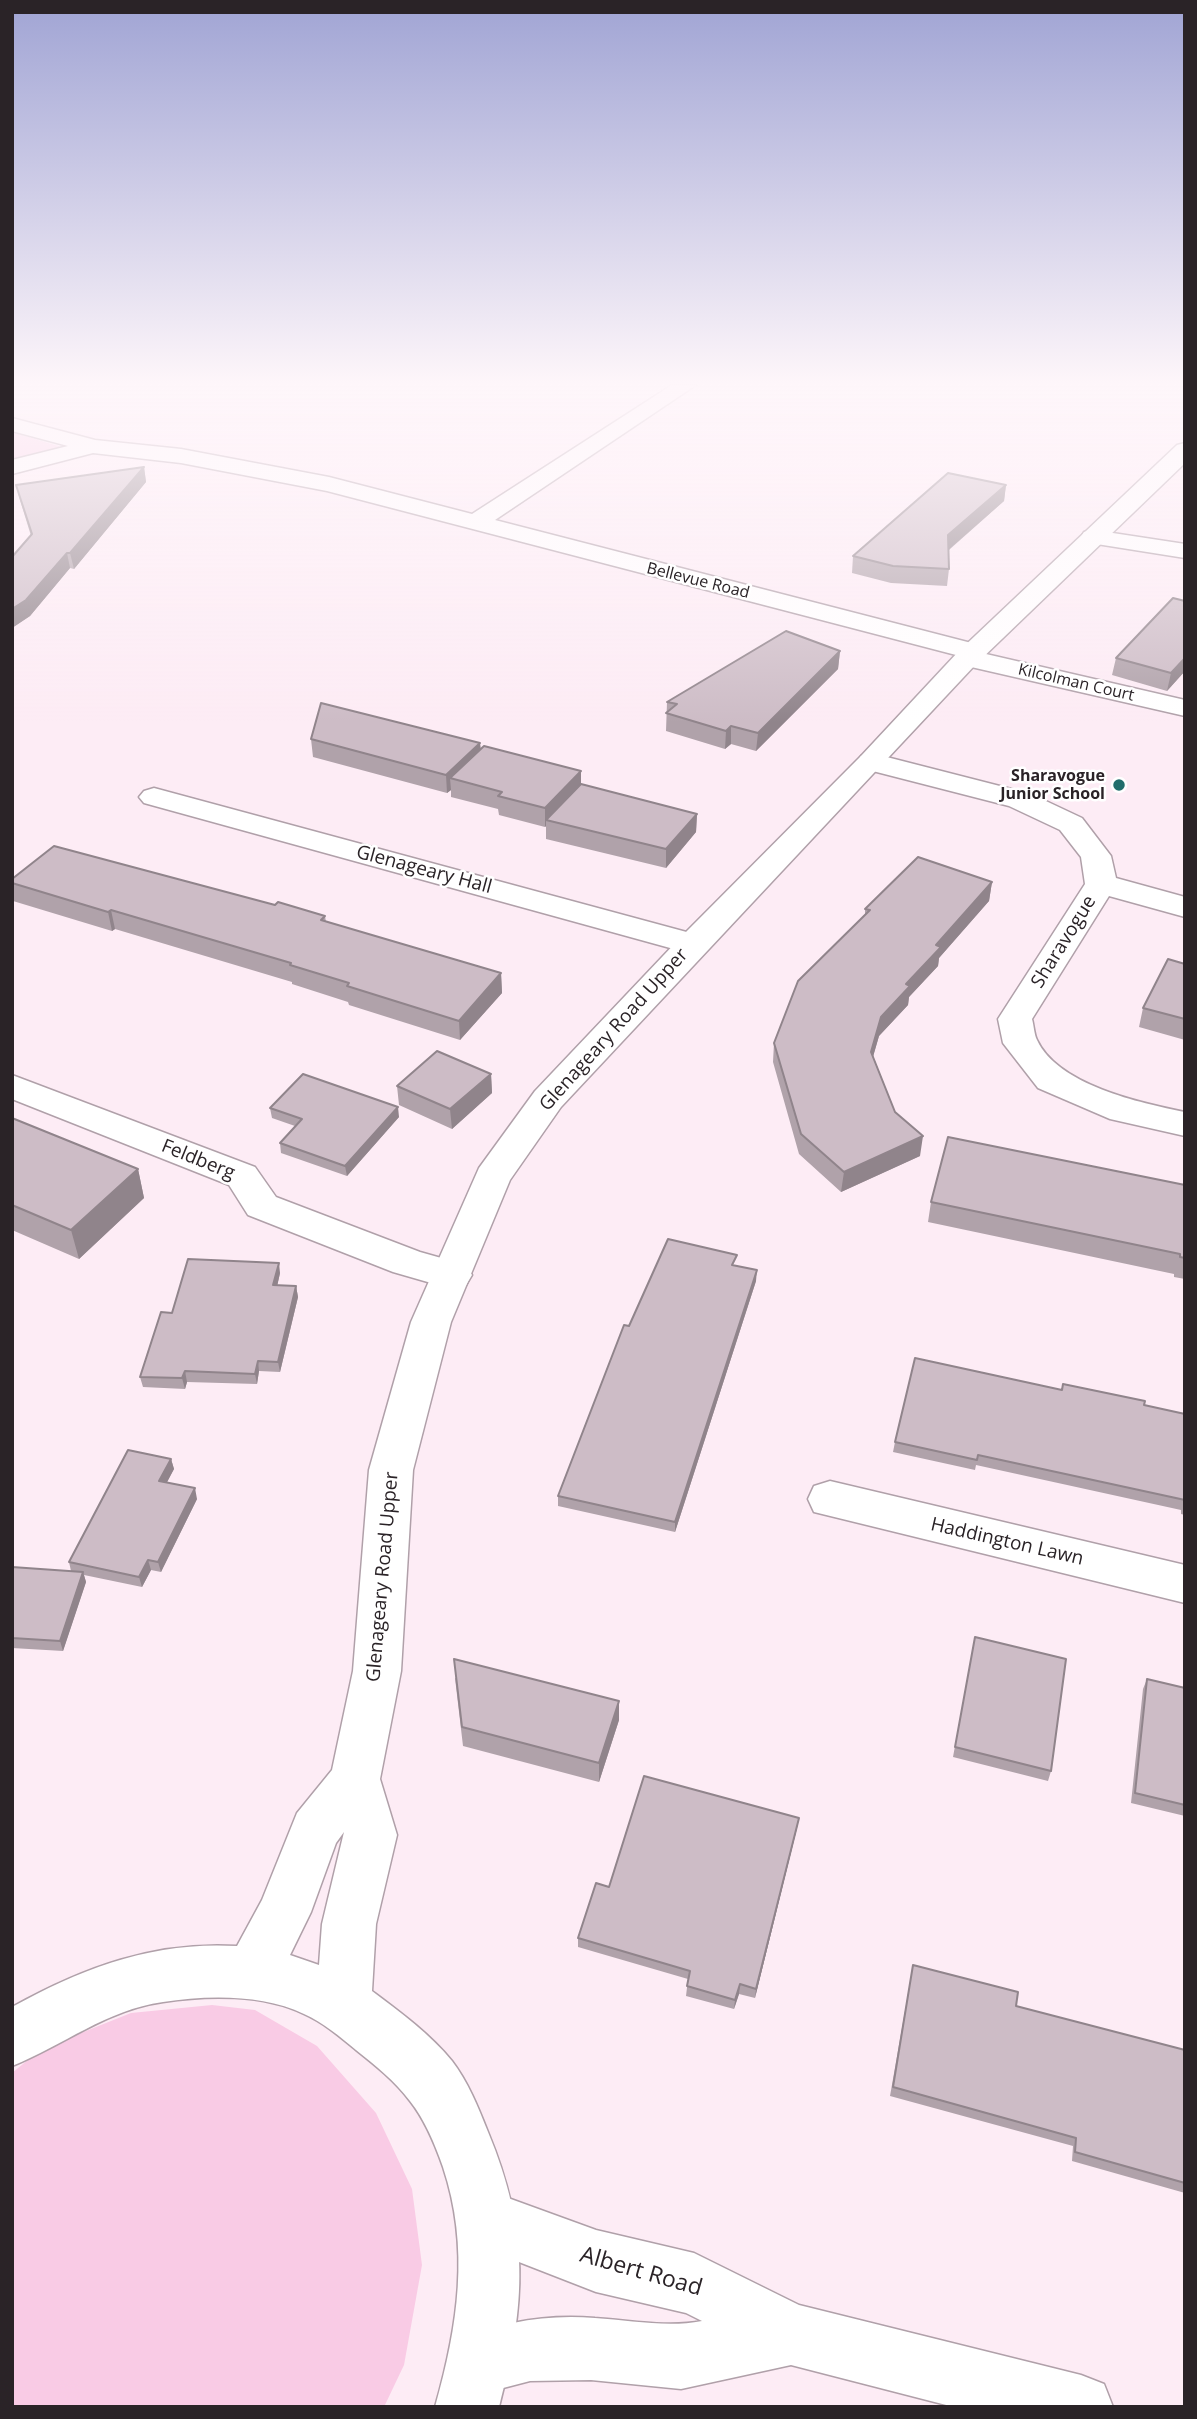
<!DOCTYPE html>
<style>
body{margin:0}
#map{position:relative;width:1197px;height:2419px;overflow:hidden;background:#fdecf5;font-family:"Open Sans",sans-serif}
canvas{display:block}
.frame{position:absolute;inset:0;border:14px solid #2a2327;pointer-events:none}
</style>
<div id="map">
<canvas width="1197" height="2419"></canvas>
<div class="frame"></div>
</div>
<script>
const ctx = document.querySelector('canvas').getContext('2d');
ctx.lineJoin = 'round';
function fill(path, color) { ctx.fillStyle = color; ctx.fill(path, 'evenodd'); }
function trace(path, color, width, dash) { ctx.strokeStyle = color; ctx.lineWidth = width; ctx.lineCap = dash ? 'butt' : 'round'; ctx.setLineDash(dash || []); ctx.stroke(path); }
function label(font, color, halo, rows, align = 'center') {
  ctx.font = font + ' "Open Sans",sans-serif'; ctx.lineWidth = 5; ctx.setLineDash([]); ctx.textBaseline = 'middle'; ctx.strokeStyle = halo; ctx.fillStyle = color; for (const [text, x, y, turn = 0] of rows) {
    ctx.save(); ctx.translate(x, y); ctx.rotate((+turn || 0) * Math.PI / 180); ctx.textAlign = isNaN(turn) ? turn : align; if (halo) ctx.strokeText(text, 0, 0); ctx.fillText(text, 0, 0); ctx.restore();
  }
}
const green = new Path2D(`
 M12,432L65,448L12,462Z
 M212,2005L255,2010L317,2046L376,2113L412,2189L422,2265L404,2365L384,2407H12V2073L41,2049L131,2013Z`);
const minor = new Path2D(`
 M672,385H696L495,520L983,646L987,652L986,654L1185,700V716L958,664L954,658L956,655L327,491L181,463L93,453L12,474V460L68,446L12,431V418L95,440L181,449L329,477L472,514Z
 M871,753L1031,794L1082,818L1111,856L1116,878L1185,897V917L1109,896L1032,1019C1034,1026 1034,1034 1037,1040C1058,1085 1140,1103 1185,1112V1136L1110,1119L1038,1088L1003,1043L998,1019L1085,884L1081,857L1060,830L1009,806L861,768L857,762L861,756Z
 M154,788L705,937L709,944L705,951L693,954L681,951L144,803L139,797L144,791Z
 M12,1075L255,1167L276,1197L420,1252L466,1265L472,1275L466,1285L452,1289L393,1272L248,1215L229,1185L12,1099Z
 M830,1481L1185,1565V1603L814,1512L808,1499L814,1486Z
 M486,2190L596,2230L694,2253L799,2305L1081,2375L1104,2384L1113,2407H954L791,2365L681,2389L591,2380L530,2381L480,2394L458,2384L448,2362L458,2340C501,2322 547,2314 595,2318C630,2320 667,2328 702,2321L686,2313L596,2292L465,2241L456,2220L465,2199Z`);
const tertiary = new Path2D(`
 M1093,530L1185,544V558L1084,542L1081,537L1084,532Z`);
const secondary = new Path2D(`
 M1185,443V463L976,664L561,1107L510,1180L451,1322L413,1470L401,1671L380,1779L397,1835L376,1924L372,1991C400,2012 430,2034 452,2061C468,2082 478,2107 488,2132C530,2233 526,2303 499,2407H435C458,2326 470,2248 443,2167C435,2144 425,2120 410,2101C395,2081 375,2065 356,2050C339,2036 324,2023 304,2014C263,1994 207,1995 163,2002C106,2010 64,2045 12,2066V2007C84,1967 155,1941 237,1946L262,1900L297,1813L332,1770L353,1671L369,1470L411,1322L479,1168L535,1091L681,937L861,756L958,652L1177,445ZM344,1832L322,1924L319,1965L290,1955L311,1912L336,1843Z`);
const wall = new Path2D(`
 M144,467L146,482L74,569L70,568L30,616L12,628V557L31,536L20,500L16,485Z
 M1006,485L1004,501L949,550V569L947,586L891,583L852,573L853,556Z
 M840,651L838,669L756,751L731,744L725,749L666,731L667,702Z
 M1116,658L1185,671L1167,691L1112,675Z
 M311,739L480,743L481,749L581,771V784L697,814L696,832L666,868L546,839V826L545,827L499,815L498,809L451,797V790L447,793L313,757Z
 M12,879L275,905L325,916L326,922L501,973L502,993L460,1040L349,1005L348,1002L292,984V982L115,929L112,931L13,901Z
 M992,882L989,901L939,958L938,966L909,997L908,1005L879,1036L873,1056L895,1112L920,1156L841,1192L799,1154L773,1062L774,1043L865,915V909Z
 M1185,964V1040L1139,1027L1143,1008Z
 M491,1074L492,1093L452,1129L399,1105L397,1086Z
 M270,1108L399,1117L347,1176L281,1153L280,1143L295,1126L272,1118Z
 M12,1118L138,1169L144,1198L79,1259L12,1230Z
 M1185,1185V1279L1174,1277V1274L928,1222L931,1202Z
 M736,1265L756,1281L675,1532L558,1506V1496L629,1326Z
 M280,1273L277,1286H296L298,1297L280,1372L259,1371L257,1384L187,1382L185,1389L143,1387L140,1377L172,1313Z
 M1062,1389L1185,1414V1515L1181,1514V1510L976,1465L975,1470L893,1452L895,1442Z
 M171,1459L174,1469L166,1483L197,1499L161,1572L151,1570L142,1587L84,1575L86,1582L63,1651L12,1648V1567L71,1571L69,1562Z
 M973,1647L1051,1771L1048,1781L953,1757Z
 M455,1678L619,1720L599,1782L463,1746Z
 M1147,1679L1185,1688V1816L1131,1803L1143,1689Z
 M799,1818L797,1828L755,1998L739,1994L734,2009L686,1996L688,1979L578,1947V1938L609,1887Z
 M913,1965L1016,2006L1185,2050V2193L1072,2161L1073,2146L890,2096Z`);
const shadedWall = new Path2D(`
 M144,467L146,482L74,569L70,553Z
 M1006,485L1004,501L946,552L948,535Z
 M67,553L70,568L30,616L12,628V609Z
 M840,651L838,669L756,751L758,733Z
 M1185,658V671L1167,691L1171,673Z
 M731,726V744L725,749L726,731Z
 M480,743L481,761L450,778L451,790L447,793L446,775Z
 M581,771V790L546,820V826L545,827V808Z
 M697,814L696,832L666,868V849Z
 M992,882L989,901L939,958L938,966L909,997L908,1005L879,1036L869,1071L871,1052L881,1017L936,945Z
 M111,910L115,929L112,931L108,912Z
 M501,973L502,993L460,1040L459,1021Z
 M491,1074L492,1093L452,1129L450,1109Z
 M398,1107L399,1117L347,1176L345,1166Z
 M923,1136L920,1156L841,1192L844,1172Z
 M138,1169L144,1198L79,1259L71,1230Z
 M279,1263L280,1273L275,1296L273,1285Z
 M757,1270L756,1281L675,1532V1522Z
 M296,1286L298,1297L280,1372L278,1362Z
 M258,1361L259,1371L257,1384L255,1374Z
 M185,1371L187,1382L185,1389L182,1378Z
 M171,1459L174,1469L162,1492L159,1481Z
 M195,1488L197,1499L161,1572L158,1562Z
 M148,1560L151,1570L142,1587L139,1577Z
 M83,1572L86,1582L63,1651L60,1641Z
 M619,1701V1720L599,1782V1763Z
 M799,1818L797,1828L755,1998L756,1989Z
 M740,1984L739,1994L734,2009L735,2000Z`);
const building = new Path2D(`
 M144,467L70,553H67L26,600L12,609V557L32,534L16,485Z
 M948,473L1006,485L948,535L949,569L893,566L853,556Z
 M1173,598L1185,601V658L1171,673L1116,658Z
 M786,631L840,651L758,733L731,726L726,731L666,713L677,704L667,702Z
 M321,703L480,743L446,775L311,739Z
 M484,746L581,771L545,808L498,796L502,792L450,778Z
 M581,784L697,814L666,849L546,820Z
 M54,846L275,905L278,902L325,916L321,920L501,973L459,1021L347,986L349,983L290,965L291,963L111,910L108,912L12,883V879Z
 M918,857L992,882L936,945L941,947L906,984L910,986L881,1017L871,1052L895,1112L923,1136L844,1172L801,1134L774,1043L798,981L870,910L865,909Z
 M1168,959L1185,964V1019L1143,1008Z
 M437,1051L491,1074L450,1109L397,1086Z
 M303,1074L398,1107L345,1166L280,1143L302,1119L270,1108Z
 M12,1118L138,1169L71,1230L12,1205Z
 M948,1137L1185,1185V1258L1180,1257V1254L931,1202Z
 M668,1239L737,1255L732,1265L757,1270L675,1522L558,1496L624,1325L629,1326Z
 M188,1259L279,1263L273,1285L296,1286L278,1362L258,1361L255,1374L185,1371L182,1378L140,1377L161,1312L172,1313Z
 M915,1358L1062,1390L1063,1384L1145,1401L1144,1405L1185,1414V1500L978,1455L977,1460L895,1442Z
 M128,1450L171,1459L159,1481L195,1488L158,1562L148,1560L139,1577L69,1562Z
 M12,1567L83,1572L60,1641L12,1638Z
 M975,1637L1066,1659L1051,1771L955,1747Z
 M454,1659L619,1701L599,1763L462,1727Z
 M1147,1679L1185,1688V1805L1135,1793Z
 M644,1776L799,1818L756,1989L740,1984L735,2000L687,1986L690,1971L578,1938L596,1883L609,1887Z
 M913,1965L1018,1992L1016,2006L1185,2050V2183L1075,2152L1076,2138L893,2087Z`);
const markers = [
 [1119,785,7,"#216d6c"]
];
const farStreetnames = [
 ["Bellevue Road",698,581,14],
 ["Kilcolman Court",1076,683,13]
];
const farPoinames = [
 ["Sharavogue",1105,776],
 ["Junior School",1105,794]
];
const streetNames = [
 ["Glenageary Hall",424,870,15],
 ["Sharavogue",1064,942,-58],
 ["Glenageary Road Upper",614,1030,-48],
 ["Feldberg",198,1160,22],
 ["Haddington Lawn",1007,1542,13],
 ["Glenageary Road Upper",383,1577,-85]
];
const nearStreetnames = [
 ["Albert Road",641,2272,16]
];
fill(green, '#f9cbe5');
trace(minor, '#b0a0a9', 3);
trace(tertiary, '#b0a0a9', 3);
trace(secondary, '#b0a0a9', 3);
fill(minor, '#fff');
fill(tertiary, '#fff');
fill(secondary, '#fff');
fill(wall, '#b0a2aa');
fill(shadedWall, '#90848b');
fill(building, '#cdbcc6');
trace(building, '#90848b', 2);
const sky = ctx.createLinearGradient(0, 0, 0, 723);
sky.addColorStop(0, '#a0a4d4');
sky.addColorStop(0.53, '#fef6fa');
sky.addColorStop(1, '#fef6fa00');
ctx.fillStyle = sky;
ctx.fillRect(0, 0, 1197, 723);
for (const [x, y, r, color] of markers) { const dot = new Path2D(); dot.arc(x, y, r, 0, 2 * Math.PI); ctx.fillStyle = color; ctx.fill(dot); trace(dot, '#fff', 2.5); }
label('16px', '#2a2327', '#fff', farStreetnames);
label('bold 16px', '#2a2327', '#fff', farPoinames, 'right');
label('19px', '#2a2327', '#fff', streetNames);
label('23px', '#2a2327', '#fff', nearStreetnames);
</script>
